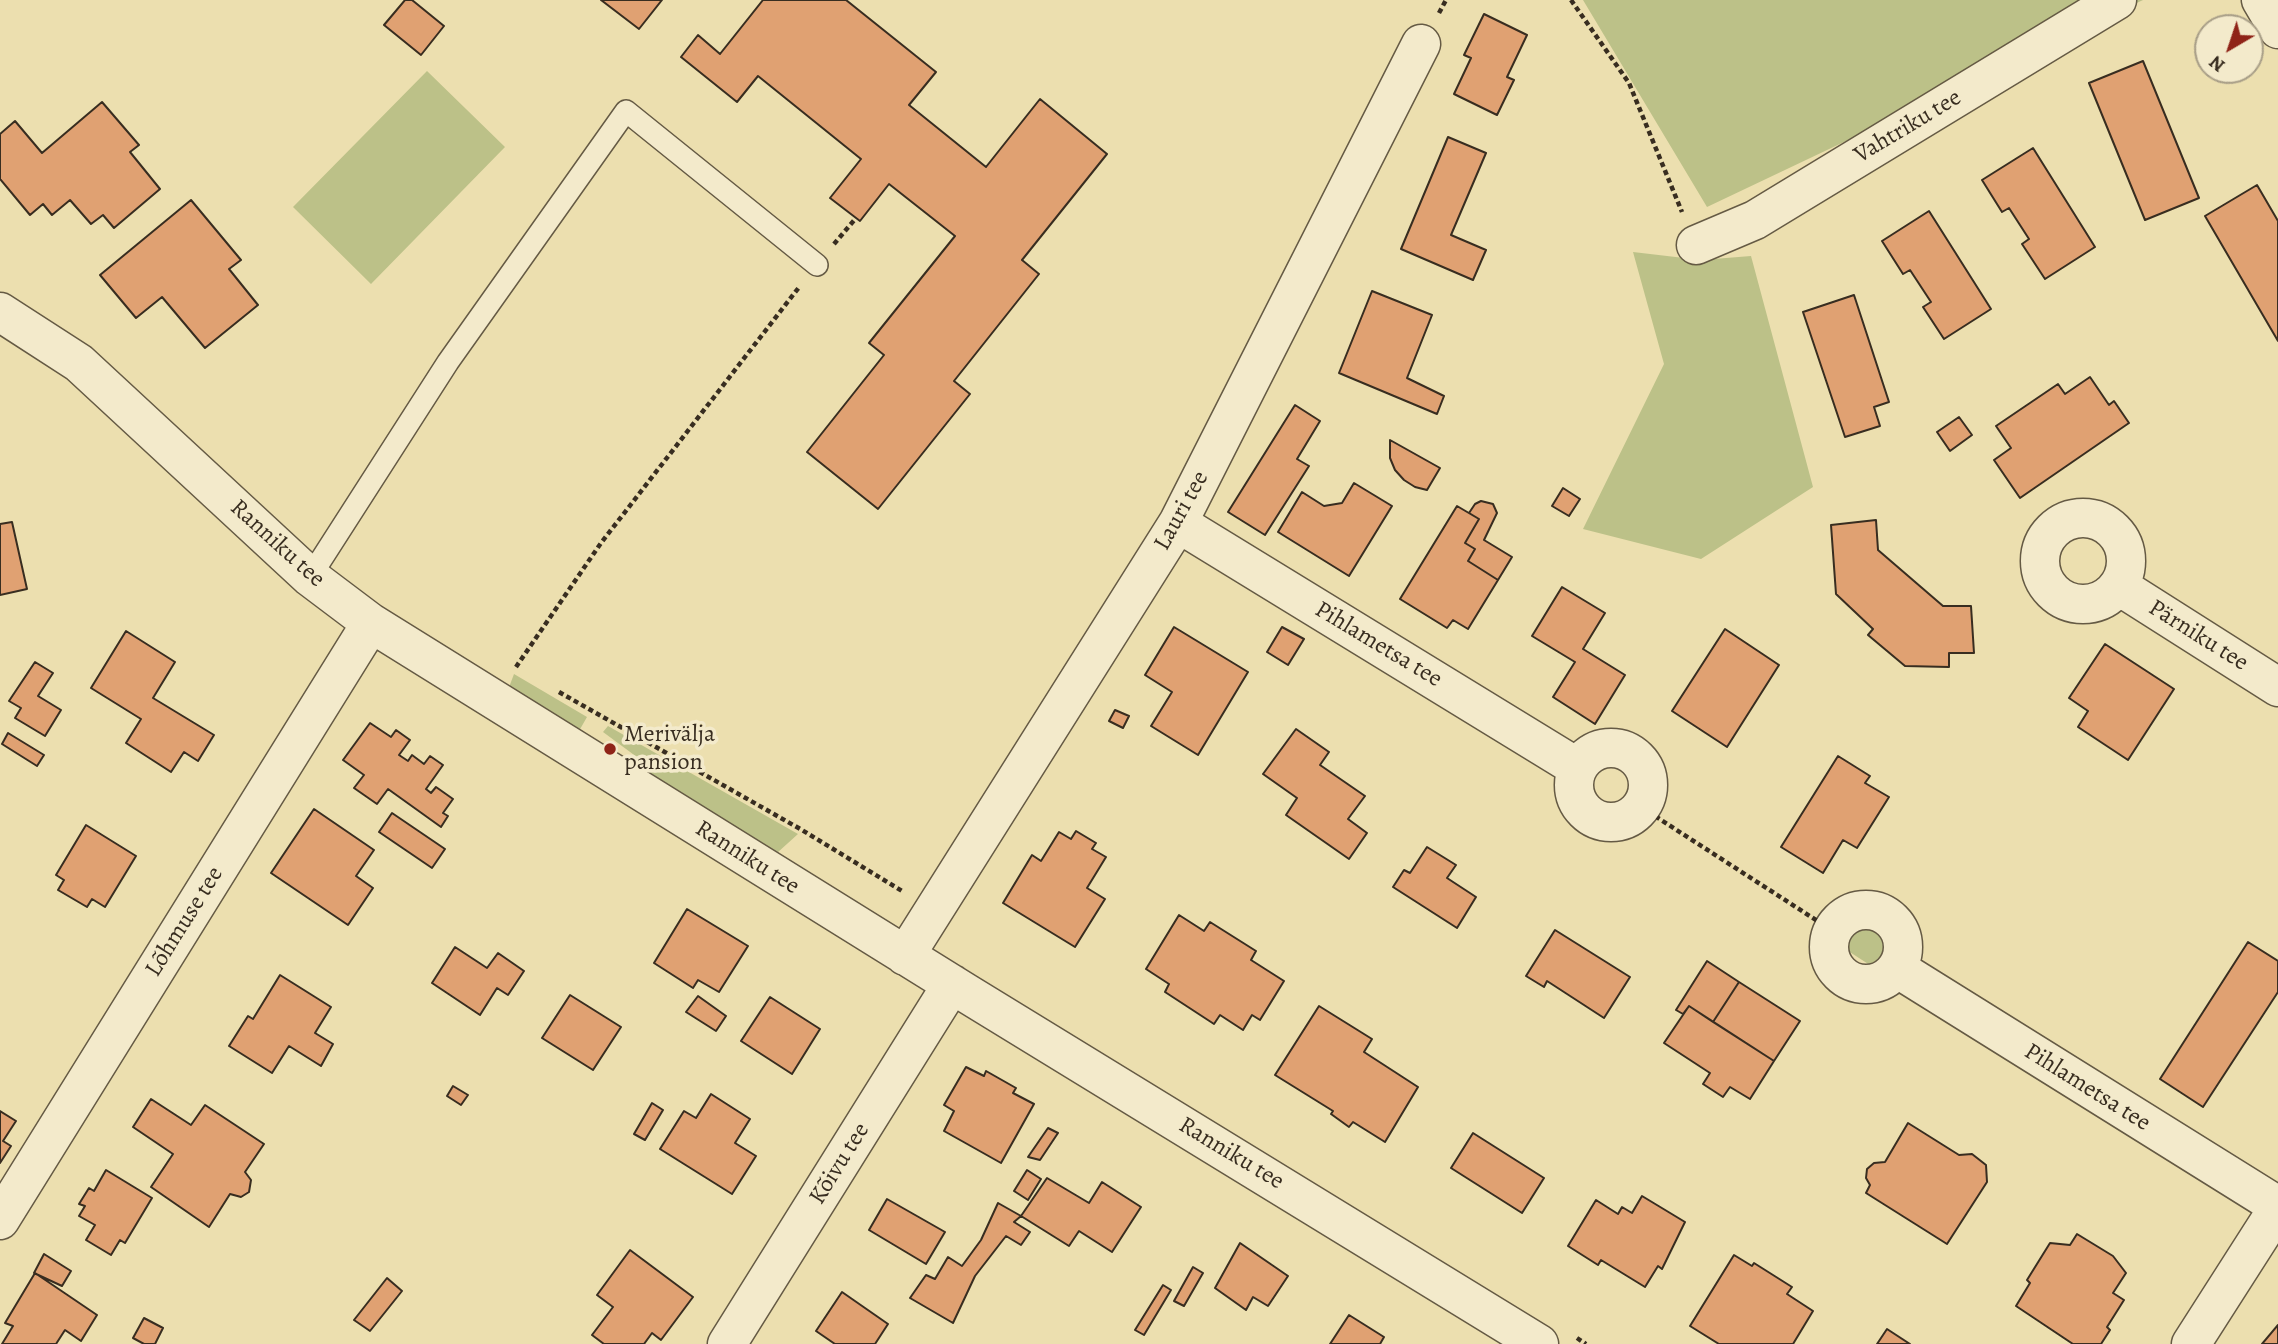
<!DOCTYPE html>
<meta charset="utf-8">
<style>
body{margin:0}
#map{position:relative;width:2278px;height:1344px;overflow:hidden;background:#ecdfaf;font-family:Alegreya,serif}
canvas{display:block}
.north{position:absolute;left:2194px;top:14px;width:70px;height:70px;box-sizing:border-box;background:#f3eacb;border:2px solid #a89e87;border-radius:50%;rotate:219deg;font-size:19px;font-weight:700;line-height:28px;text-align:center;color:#382d20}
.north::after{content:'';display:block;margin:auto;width:24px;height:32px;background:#8f2418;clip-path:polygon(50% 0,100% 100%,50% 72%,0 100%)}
</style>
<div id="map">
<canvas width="2278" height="1344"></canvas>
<div class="north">N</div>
</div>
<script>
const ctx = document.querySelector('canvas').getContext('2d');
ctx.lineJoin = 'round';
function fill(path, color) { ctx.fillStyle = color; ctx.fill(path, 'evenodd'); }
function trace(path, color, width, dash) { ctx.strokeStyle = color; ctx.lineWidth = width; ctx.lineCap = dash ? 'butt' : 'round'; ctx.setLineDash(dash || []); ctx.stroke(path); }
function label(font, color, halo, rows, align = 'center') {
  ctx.font = font + ' Alegreya,serif'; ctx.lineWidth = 7; ctx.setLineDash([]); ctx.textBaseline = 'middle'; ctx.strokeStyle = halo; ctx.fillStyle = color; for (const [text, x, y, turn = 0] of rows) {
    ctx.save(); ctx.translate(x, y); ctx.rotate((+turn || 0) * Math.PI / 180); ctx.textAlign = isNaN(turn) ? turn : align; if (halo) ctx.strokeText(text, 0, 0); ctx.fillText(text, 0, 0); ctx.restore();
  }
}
const green = new Path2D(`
 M1583,0H2143L1707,207Z
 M427,71L505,147L371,284L293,207Z
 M1633,252L1701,260L1751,256L1813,487L1701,559L1583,529L1664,364Z
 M514,674L587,717L579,731L508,690Z
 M608,726L798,834L777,853L756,852L639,771L645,763L603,732Z
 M1862,924L1878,927L1888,939V955L1876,969L1842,947L1849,931Z`);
const building = new Path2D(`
 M405,0H412L444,26L421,55L384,25Z
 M601,0H662L639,29Z
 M763,0H846L936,72L909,105L986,167L1040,99L1107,154L1022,260L1039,274L954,381L970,394L878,509L807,452L884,355L869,343L955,236L889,184L860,221L830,198L861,159L758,76L737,102L681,57L698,35L720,54Z
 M1484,14L1527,35L1507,77L1514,80L1497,115L1454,94L1471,58L1464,55Z
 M2143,61L2199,198L2145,220L2089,83Z
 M102,102L139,145L130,152L160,189L114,228L103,215L91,224L70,200L52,215L43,204L30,215L0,179V134L15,121L42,153Z
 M1448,137L1486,153L1451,235L1486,250L1473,280L1401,249Z
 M2033,148L2095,247L2045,279L2022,244L2029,239L2009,208L2002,212L1982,180Z
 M2257,185L2278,221V341L2205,216Z
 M191,200L241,260L229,269L258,305L205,348L162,297L136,318L100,275Z
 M1929,211L1991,309L1944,339L1923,307L1931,302L1910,270L1903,274L1882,241Z
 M1372,291L1432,315L1407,378L1444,396L1437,414L1339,373Z
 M1854,295L1889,402L1874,407L1880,426L1845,437L1803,312Z
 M2090,377L2109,405L2114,401L2129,423L2020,498L1994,460L2011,448L1996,426L2058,384L2065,394Z
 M1295,405L1320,421L1297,459L1309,466L1265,535L1228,512Z
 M1959,417L1972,435L1950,451L1937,432Z
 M1390,440L1440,468L1427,490L1415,487L1404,480L1395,470L1390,458Z
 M1354,483L1392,506L1349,576L1278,532L1302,492L1324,506L1342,503Z
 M1563,488L1580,499L1569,516L1552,506Z
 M1481,501L1493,504L1497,513L1484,540L1512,557L1498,580L1468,561L1475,549L1465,543L1479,519L1469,513L1475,504Z
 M1457,506L1479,519L1465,543L1475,549L1468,561L1498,580L1468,629L1453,620L1447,628L1400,599Z
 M1876,520L1878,550L1943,606H1971L1974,653H1949V667L1905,666L1868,635L1873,629L1836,594L1831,525Z
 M12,522L27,589L0,595V524Z
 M1562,587L1605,613L1583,649L1625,675L1595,724L1553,697L1575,662L1532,636Z
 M1174,627L1248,672L1198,755L1151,726L1172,692L1145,675Z
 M1282,627L1304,639L1288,665L1267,652Z
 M1725,629L1779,665L1727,747L1672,711Z
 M126,631L175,662L153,698L214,735L198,761L184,752L171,772L126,743L141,719L91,688Z
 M2105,644L2174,689L2128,760L2078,727L2088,711L2069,698Z
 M35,662L53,673L38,696L61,710L45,736L15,718L21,708L9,701Z
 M1115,710L1129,716L1123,728L1109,721Z
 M370,723L391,737L396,730L410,740L399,755L408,761L412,755L424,764L430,756L443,765L426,789L431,793L436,787L453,799L443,813L448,816L441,827L388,789L377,804L354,788L364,775L343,760Z
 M1296,729L1329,752L1320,765L1365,796L1348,819L1367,833L1349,859L1286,815L1297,798L1263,774Z
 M8,733L44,755L37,766L2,744Z
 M1838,756L1870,776L1865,783L1889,797L1857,848L1843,840L1823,873L1781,847Z
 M314,809L374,850L356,876L373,888L348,925L271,873Z
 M392,813L445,849L432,868L379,832Z
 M86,825L136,856L105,907L92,899L87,907L58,890L64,880L56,875Z
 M1076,831L1096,843L1092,849L1106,857L1087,888L1105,899L1075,947L1003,903L1032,855L1041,861L1059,832L1071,839Z
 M1427,847L1456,865L1447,878L1476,897L1457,928L1393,887L1404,870L1410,873Z
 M687,909L748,946L719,992L698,980L693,988L654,963Z
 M1179,915L1204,931L1210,922L1256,951L1251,960L1284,981L1260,1020L1252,1015L1243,1030L1220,1015L1214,1024L1165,992L1169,984L1146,969Z
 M1555,930L1630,977L1604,1018L1547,981L1544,987L1526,976Z
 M2248,942L2278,961V992L2203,1107L2160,1079Z
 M455,947L487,968L498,953L524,971L508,995L497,988L480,1015L432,983Z
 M1707,961L1739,982L1713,1022L1689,1006L1683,1014L1676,1010Z
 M280,975L331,1007L315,1033L333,1044L321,1066L289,1046L272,1073L229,1046L248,1016L253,1019Z
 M1739,982L1800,1021L1774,1061L1713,1022Z
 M570,995L621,1027L593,1070L542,1038Z
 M698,996L726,1016L716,1031L686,1012Z
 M770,997L820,1029L792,1074L741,1041Z
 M1319,1006L1372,1039L1364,1052L1418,1087L1385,1142L1353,1122L1349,1127L1331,1114L1333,1111L1275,1075Z
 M1689,1006L1774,1061L1750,1099L1730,1087L1723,1097L1703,1084L1710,1073L1664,1043Z
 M966,1067L984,1076L986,1071L1016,1088L1013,1093L1034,1104L1001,1163L944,1131L954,1111L944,1105Z
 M453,1086L468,1095L461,1105L447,1096Z
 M711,1094L750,1119L735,1143L756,1156L732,1194L660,1149L684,1111L696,1118Z
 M151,1099L191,1125L205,1105L264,1144L245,1172L251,1180L249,1192L241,1197L230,1194L209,1227L151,1187L173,1154L133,1127Z
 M652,1103L663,1110L645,1140L634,1134Z
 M0,1111L16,1121L3,1141L11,1146L0,1163Z
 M1908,1123L1959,1155L1972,1154L1986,1165L1987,1182L1947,1244L1866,1193L1870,1185L1866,1178L1867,1169L1874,1163L1885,1162Z
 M1048,1128L1058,1133L1040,1160L1028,1157Z
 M1473,1133L1544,1178L1522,1213L1451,1168Z
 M106,1170L152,1198L125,1243L120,1240L111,1255L86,1240L95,1225L79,1216L85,1206L79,1204L89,1188L94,1191Z
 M1027,1170L1041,1179L1028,1200L1014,1191Z
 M1047,1178L1089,1203L1102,1182L1141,1207L1112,1252L1079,1231L1069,1246L1021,1216Z
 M1642,1196L1685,1222L1662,1269L1658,1266L1645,1287L1601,1260L1598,1265L1568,1246L1596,1200L1618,1214L1622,1207L1632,1213Z
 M887,1199L945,1232L926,1264L869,1230Z
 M998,1203L1021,1216L1014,1222L1030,1232L1021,1245L1006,1236L975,1276L953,1323L910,1298L926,1275L935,1279L948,1257L962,1266L981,1240Z
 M2077,1234L2113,1256L2126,1273L2113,1293L2124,1300L2107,1327L2110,1330L2101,1344H2073L2016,1306L2030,1283L2027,1280L2050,1243L2070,1245Z
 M1240,1243L1288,1276L1268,1306L1253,1297L1246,1310L1215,1288Z
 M630,1250L693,1297L661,1340L652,1333L644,1344H604L592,1335L613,1307L597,1295Z
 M44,1254L71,1271L62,1286L34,1273Z
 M1734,1255L1752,1266L1754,1263L1792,1287L1787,1294L1813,1311L1793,1344H1719L1690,1326Z
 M1193,1267L1203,1273L1184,1306L1174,1301Z
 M35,1273L97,1315L81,1341L65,1330L56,1344H2L13,1326L5,1323Z
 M387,1278L402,1291L370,1331L354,1320Z
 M1163,1285L1171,1290L1144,1335L1135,1330Z
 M842,1292L888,1324L875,1344H835L816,1331Z
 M1349,1315L1384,1337L1380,1344H1330Z
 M144,1318L163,1328L155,1344H144L133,1338Z
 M2278,1325V1344H2262Z
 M1887,1329L1910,1344H1877Z`);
const path = new Path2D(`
 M1571,0L1629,83L1682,212
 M1439,13L1446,0
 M834,244L856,218
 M516,667L601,543L800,286
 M559,692L802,830L902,891
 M1641,807L1833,931
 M1577,1338L1586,1344`);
const service = new Path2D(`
 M310,577L448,362L626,111L817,265`);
const minor = new Path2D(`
 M2261,0L2278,29
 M1696,245L1755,220L2117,0
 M0,312L79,363L310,577L371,623L966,993L1539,1344
 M2040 561a43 43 0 1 1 86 0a43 43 0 1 1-86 0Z
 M1178,523L1578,768
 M2119,586L2278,687
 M1574 785a37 37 0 1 1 74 0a37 37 0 1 1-74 0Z
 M1829 947a37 37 0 1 1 74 0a37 37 0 1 1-74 0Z
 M905,956L1178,523L1421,44
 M1898,969L2278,1206
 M0,1220L371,623
 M727,1344L952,984
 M2191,1344L2278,1208`);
const markers = [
 [610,749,7,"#8f2418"]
];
const streetNames = [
 ["Vahtriku tee",1908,127,-31],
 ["Lauri tee",1182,511,-61],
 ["Ranniku tee",277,544,42],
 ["Pärniku tee",2198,636,32],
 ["Pihlametsa tee",1378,645,31],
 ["Ranniku tee",747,858,32],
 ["Lõhmuse tee",185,922,-58],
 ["Pihlametsa tee",2087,1088,32],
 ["Ranniku tee",1231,1154,31],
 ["Kõivu tee",840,1164,-58]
];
const poiNames = [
 ["Merivälja",624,735],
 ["pansion",624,763]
];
fill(green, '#bcc188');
fill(building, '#e0a172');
trace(building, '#382d20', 2);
trace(service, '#655a44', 24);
trace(minor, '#655a44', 41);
trace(path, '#382d20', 4.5, [5, 3.5]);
trace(service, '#f3eacb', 21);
trace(minor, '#f3eacb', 38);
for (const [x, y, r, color] of markers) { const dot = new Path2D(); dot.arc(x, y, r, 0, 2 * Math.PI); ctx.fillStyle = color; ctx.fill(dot); trace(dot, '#f3eacb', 2.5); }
label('24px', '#382d20', '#f3eacb', streetNames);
label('24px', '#382d20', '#f3eacb', poiNames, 'left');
</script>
